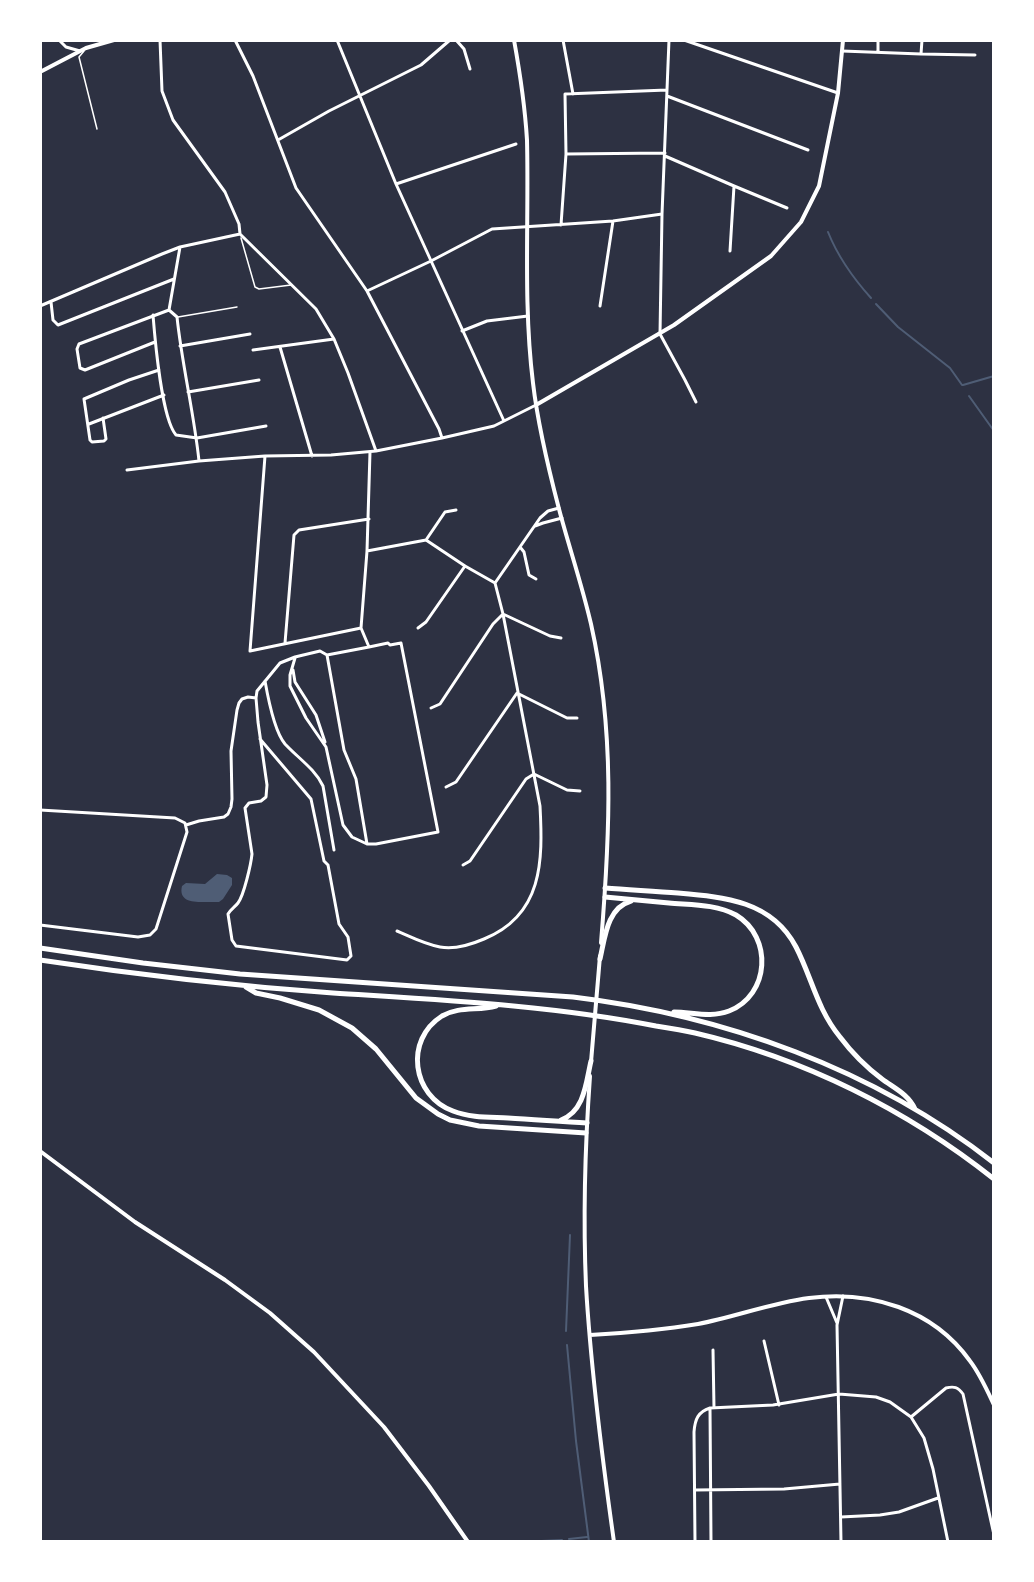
<!DOCTYPE html>
<style>
body{margin:0}
#map{position:relative;width:1034px;height:1582px;overflow:hidden;background:#2d3142;font-family:"Fira Sans",sans-serif}
canvas{display:block}
.frame{position:absolute;inset:0;border:42px solid #fff;pointer-events:none}
</style>
<div id="map">
<canvas width="1034" height="1582"></canvas>
<div class="frame"></div>
</div>
<script>
const ctx = document.querySelector('canvas').getContext('2d');
ctx.lineJoin = 'round';
function fill(path, color) { ctx.fillStyle = color; ctx.fill(path, 'evenodd'); }
function trace(path, color, width, dash) { ctx.strokeStyle = color; ctx.lineWidth = width; ctx.lineCap = dash ? 'butt' : 'round'; ctx.setLineDash(dash || []); ctx.stroke(path); }
const water = new Path2D(`
 M217,874L227,875L232,878V885L223,899L219,902C205,901 177,907 182,886L186,883L205,884Z`);
const stream = new Path2D(`
 M828,232C838,257 853,278 871,298
 M876,304L898,327L950,368L962,385
 M963,385L994,376
 M969,396L994,431
 M566,1331L570,1235
 M567,1345L576,1441L589,1542
 M569,1539L587,1537
 M521,1542L562,1540`);
const service = new Path2D(`
 M84,51L79,57L97,129
 M241,238L255,287L259,289L291,285
 M178,317L237,307`);
const minor = new Path2D(`
 M59,40L66,47L80,51
 M160,40L162,91L173,120L225,192L239,224L240,234L316,309L334,339L348,373L376,451
 M235,40L253,76L296,188L367,291L439,429L442,438
 M337,40L396,184L504,421
 M456,40L464,49L470,69
 M563,40L573,94
 M669,40L662,214L660,334L685,380L696,402
 M684,40L838,93
 M842,51L921,54L922,40
 M878,52V40
 M921,54L975,55
 M667,96L808,150
 M278,140L329,111L421,65L450,40
 M566,154L665,153
 M665,156L734,186L787,208
 M396,184L516,144
 M561,225L566,154L565,94L667,90
 M730,251L734,186
 M367,291L431,261L492,229L613,221L662,214
 M51,302L53,320L58,325L174,279
 M40,306L162,254L180,247L240,234
 M600,306L613,221
 M169,310L177,317C182,365 194,413 199,461
 M169,310L180,247
 M153,315C155,340 162,419 176,435L197,438L266,426
 M462,331L487,321L528,316
 M155,342L85,370L80,368L77,349L79,344L169,310
 M180,346L250,334
 M280,347L312,456
 M253,350L334,339
 M188,392L259,380
 M103,418L106,439L104,441L92,442L90,440L84,399L129,380L159,370
 M89,424L164,395
 M265,456L250,651L361,628
 M127,470L199,461L265,456L331,455L376,451L442,438L494,426L536,405
 M535,526L543,523L562,518
 M426,540L445,512L456,510
 M520,547L524,552L529,575L536,579
 M367,551L426,540L465,566L495,583L503,614L540,806C543,861 543,915 484,939C470,945 455,950 440,947C424,944 411,937 397,931
 M495,583L540,518L548,511L559,508
 M418,628L426,622L465,566
 M285,643L294,535L299,530L369,519
 M327,655L344,750L356,779L367,844H376L438,832L401,643L390,645L388,643L369,647
 M295,658L290,675V686L306,718L326,747L343,825L352,837L367,844
 M293,670L295,682L316,715L325,742
 M265,681C268,698 274,731 285,744C298,758 315,769 323,786L334,850
 M431,708L440,704L493,624L503,614L550,636L561,638
 M260,739L311,799L324,861L328,865L339,924L348,937L351,956L347,960L236,946L232,940L228,914C231,909 235,907 238,903C244,895 251,864 252,854L245,808L249,803L261,801L266,797L267,785L258,722L256,698L257,691L280,663L295,657L320,651L327,655L369,647L361,628L367,551L370,452
 M446,787L456,782L517,693L567,718H577
 M40,810L175,818L185,823L187,832L156,929L150,935L138,937L40,925
 M186,825L199,821L224,817L228,814L231,807L232,799L231,751L237,710L239,703L242,699L248,697L256,698
 M463,865L470,861L526,779L534,774L567,790L580,791
 M826,1297L837,1323
 M764,1341L779,1405
 M713,1350L714,1408
 M710,1408L711,1542
 M911,1417L946,1388C954,1386 958,1387 963,1394L994,1535
 M695,1490L784,1489L840,1484
 M841,1517L880,1515L899,1512L938,1498
 M695,1542L694,1432C695,1419 698,1412 710,1408L773,1405L839,1394L876,1397L890,1402L911,1417L924,1438L933,1469L948,1542
 M841,1542L837,1325L843,1296`);
const tertiary = new Path2D(`
 M514,40C520,73 525,107 527,140C529,221 523,302 533,383C538,426 548,467 559,509C569,547 582,585 591,624C615,731 610,834 601,943
 M40,72L86,48L114,40
 M536,405L674,325L771,256L801,222L819,186L838,93L843,40
 M591,1062L600,956
 M590,1076C585,1146 583,1216 586,1286C591,1372 602,1457 614,1542
 M40,1151L135,1222L225,1280L270,1313L314,1352L384,1427L429,1486L468,1542
 M590,1335C626,1333 662,1330 698,1324C735,1317 771,1303 809,1298C870,1290 933,1309 970,1361C980,1374 987,1390 994,1405`);
const trunk = new Path2D(`
 M605,888C630,890 654,891 678,893C725,897 772,901 796,947C812,978 817,1009 840,1037C852,1053 866,1067 882,1079C894,1088 908,1094 915,1109
 M605,897C626,899 647,901 669,903C691,905 716,904 736,915C773,937 770,995 729,1011C711,1018 692,1012 674,1012
 M40,948L143,963L240,974L573,997C723,1015 874,1069 994,1163
 M600,959C605,937 607,908 631,901
 M40,960C138,975 235,986 333,993C441,1000 550,1005 656,1026C669,1028 682,1030 695,1033C803,1058 907,1110 994,1179
 M246,987L256,993L280,998L319,1010L352,1028L376,1049L416,1098L438,1114L450,1120L479,1126L586,1133
 M496,1006C478,1011 459,1006 442,1016C404,1040 412,1096 453,1111C471,1118 490,1117 508,1118C535,1120 561,1121 587,1123
 M561,1120C585,1111 586,1082 591,1061`);
fill(water, '#4f5d75');
trace(stream, '#4f5d75', 2);
trace(service, '#fff', 1.5);
trace(minor, '#fff', 3);
trace(tertiary, '#fff', 4);
trace(trunk, '#fff', 5);
</script>
